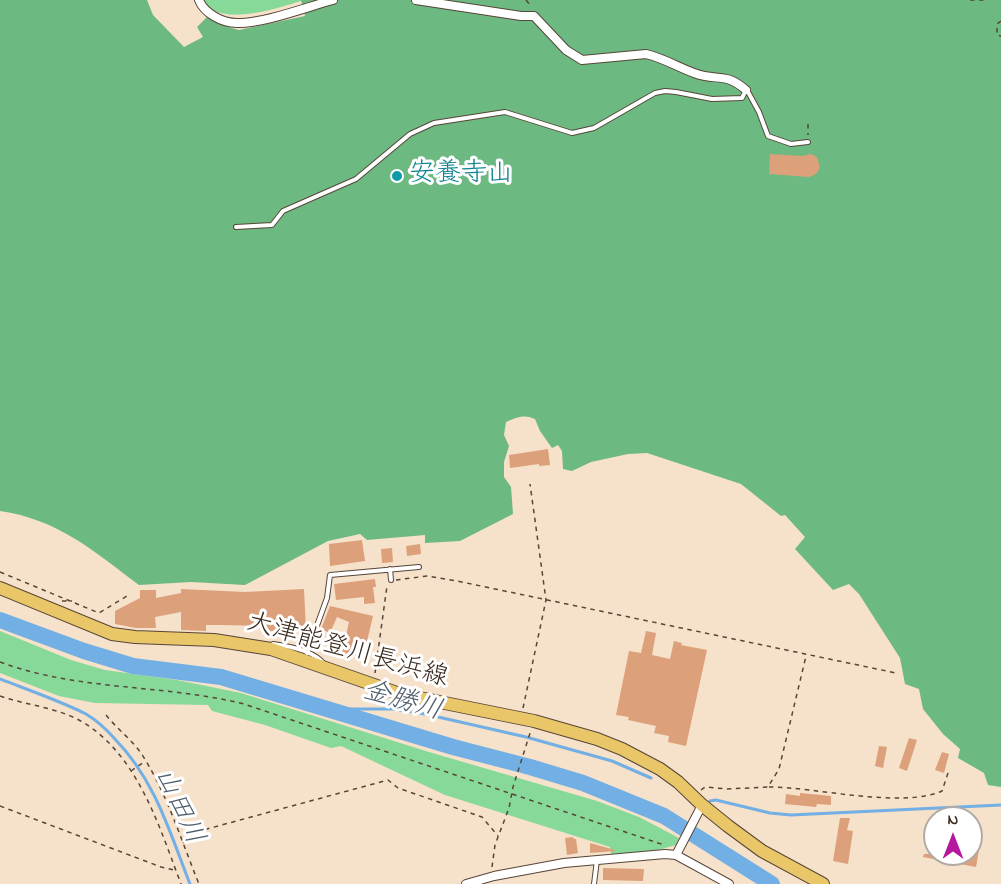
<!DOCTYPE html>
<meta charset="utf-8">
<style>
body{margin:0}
#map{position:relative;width:1001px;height:884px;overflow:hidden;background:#f6e1ca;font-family:"Indie Flower",sans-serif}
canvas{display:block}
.north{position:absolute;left:923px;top:806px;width:60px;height:60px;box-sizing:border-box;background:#fff;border:2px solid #b1aaa5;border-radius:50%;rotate:0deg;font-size:16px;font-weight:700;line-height:24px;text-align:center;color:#3b2a1e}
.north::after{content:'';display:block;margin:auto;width:21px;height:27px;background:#b5179e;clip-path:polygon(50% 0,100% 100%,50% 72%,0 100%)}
</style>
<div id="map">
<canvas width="1001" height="884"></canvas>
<div class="north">N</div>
</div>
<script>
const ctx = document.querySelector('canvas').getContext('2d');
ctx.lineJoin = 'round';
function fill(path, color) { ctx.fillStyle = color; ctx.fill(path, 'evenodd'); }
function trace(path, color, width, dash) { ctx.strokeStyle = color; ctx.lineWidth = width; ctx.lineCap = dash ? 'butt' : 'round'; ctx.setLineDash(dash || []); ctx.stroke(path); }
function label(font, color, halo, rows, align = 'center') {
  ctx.font = font + ' "Indie Flower","Klee One",sans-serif'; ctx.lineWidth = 6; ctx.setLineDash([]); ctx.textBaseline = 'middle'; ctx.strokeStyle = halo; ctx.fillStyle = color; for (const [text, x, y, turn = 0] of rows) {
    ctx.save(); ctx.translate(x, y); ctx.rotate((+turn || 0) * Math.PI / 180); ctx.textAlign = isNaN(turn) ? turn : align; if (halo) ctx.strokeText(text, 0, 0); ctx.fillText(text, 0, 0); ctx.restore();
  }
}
const green = new Path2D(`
 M203,0H301V1C278,8 236,22 213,10C209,8 206,4 203,0Z
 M0,631L71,660L105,670L177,680L241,693L429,752L597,801L639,817L679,838L676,845L647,853L611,854L610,847L445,795L341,746L331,748L265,725L212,711L208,705L95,703L59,696L0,673Z`);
const forest = new Path2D(`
 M0,0H147L153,15L184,47L203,37L197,27L207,17L228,27L239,30L305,16L301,0H1001V787L988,785L984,773L958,758L960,749L943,734L923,709L919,689L905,684L900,658L859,594L849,584L833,590L795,549L805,537L785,515L781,516L741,484L647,453L628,454L591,462L572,471L563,469L562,451L558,445L552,448L540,431L535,419C524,414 517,417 506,422L504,435L509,446L504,462V477L511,487L513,514L460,541L425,543V535L367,540L360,534L328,541L245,585L191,582L139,585C94,551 57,519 0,511Z`);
const stream = new Path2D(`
 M0,679C28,690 58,700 86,714C96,720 106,729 114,738C155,780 169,830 190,884
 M331,709H394L425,714L526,737L612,761L651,778
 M710,801L716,800L770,813L791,815L1001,805`);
const river = new Path2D(`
 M0,620L84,651L133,666L221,677L453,747L530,767L583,783L664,816L772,884`);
const building = new Path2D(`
 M770,154L802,156L811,154L817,157L820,168L816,174L809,177L769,174Z
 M548,449L550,465L539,466V464L510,468L509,455Z
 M362,540L365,561L330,566L329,544Z
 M420,544L421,554L407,556L406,546Z
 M392,548L393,562L382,563L381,549Z
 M375,579L376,587H373L375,603L364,604V597L336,600L334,584Z
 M181,589L245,592L304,589L306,630L266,631L265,626L221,625H206V631L181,630V612L155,617L156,628H136L115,624V611L140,598V590H156V598L181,593Z
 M330,606L373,616L363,658L342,653L349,622L337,617L330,633L321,629Z
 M646,631L656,633L652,655L670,659L674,641L682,643L681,645L707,650L686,746L668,742L669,736L654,733L656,726L628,720L629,717L616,715L629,651L641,653Z
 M909,738L917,740L907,771L899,768Z
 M879,746L887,747L883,768L875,766Z
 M942,752L949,754L944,773L935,770Z
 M800,793L831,796V805L817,804L816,807L785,804L786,794L800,796Z
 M840,818H850L847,830L853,831L848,864L833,861Z
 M573,837L574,839H576L578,853L567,855L565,838Z
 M971,837L981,839L976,867L923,857L924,854H971Z
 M590,843L615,850V851L590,853Z
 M603,868L644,869L643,881L603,880Z`);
const path = new Path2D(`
 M526,0L531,6
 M970,0H987
 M1001,21L997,24V35L1001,36
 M808,124V135
 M0,572L99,613L127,596
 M396,580L427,576L457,581L896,673
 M62,601H72
 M0,662C78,691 163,684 244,704L664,845
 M375,673L387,586
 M0,696C26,705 54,707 79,720C137,752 159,826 181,884
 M523,708L546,600L530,484
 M106,715C117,729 131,739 141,753C167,793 181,840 199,884
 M131,771L144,762
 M769,787C815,787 902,809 942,791L949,770
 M701,790L705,787L727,789L768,787L779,769L806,656
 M0,806L161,867L174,870
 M183,843L192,833L388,780L398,788L482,817L498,836
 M492,867L495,845L509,808L513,787L531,730`);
const lane = new Path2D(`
 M747,90L759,112L768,136L791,144L808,142
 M236,227L272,225L283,211L356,179L410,134L434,123L505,112L572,133L594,128L655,93L665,91L676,92L712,99L742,98L746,90
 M390,569L391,580
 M273,644C289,646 314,651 324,664
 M307,653L327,598L330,575L419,567
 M594,884L597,860`);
const street = new Path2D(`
 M199,0C204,13 222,23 237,23C262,24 307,7 333,0
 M416,0L521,16H534L566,50L582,60L646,54C663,58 678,67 694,73C717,82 724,71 746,90
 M676,855L729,884
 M466,884L494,876L564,863L665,854L676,855L702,805`);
const primary = new Path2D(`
 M0,588L112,634L135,637L214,640L271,649L400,694L534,721L597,739L622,749L660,769L678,782L702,805L728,826L762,851L823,884`);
const markers = [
 [397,176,6,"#0f9aa8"]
];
const cultureNames = [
 ["安養寺山",409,176]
];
const streetNames = [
 ["大津能登川長浜線",347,652,16]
];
const waterNames = [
 ["金勝川",402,703,16],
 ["山田川",177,807,65]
];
fill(green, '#87d99a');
fill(forest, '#6db982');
trace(stream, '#72afe4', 3);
trace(river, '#72afe4', 16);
fill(building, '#dca07a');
trace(lane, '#574538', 6);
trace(street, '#574538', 10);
trace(primary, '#574538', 14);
trace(path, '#574538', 1.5, [4.5, 4.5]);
trace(lane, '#fff', 4);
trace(street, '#fff', 8);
trace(primary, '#e9c769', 12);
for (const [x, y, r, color] of markers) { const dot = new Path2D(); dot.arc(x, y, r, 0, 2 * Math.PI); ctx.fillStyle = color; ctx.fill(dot); trace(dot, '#fff', 2); }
label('26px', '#0d838f', '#fff', cultureNames, 'left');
label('26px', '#3b2a1e', '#fff', streetNames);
label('italic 27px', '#515f6d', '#fff', waterNames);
</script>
